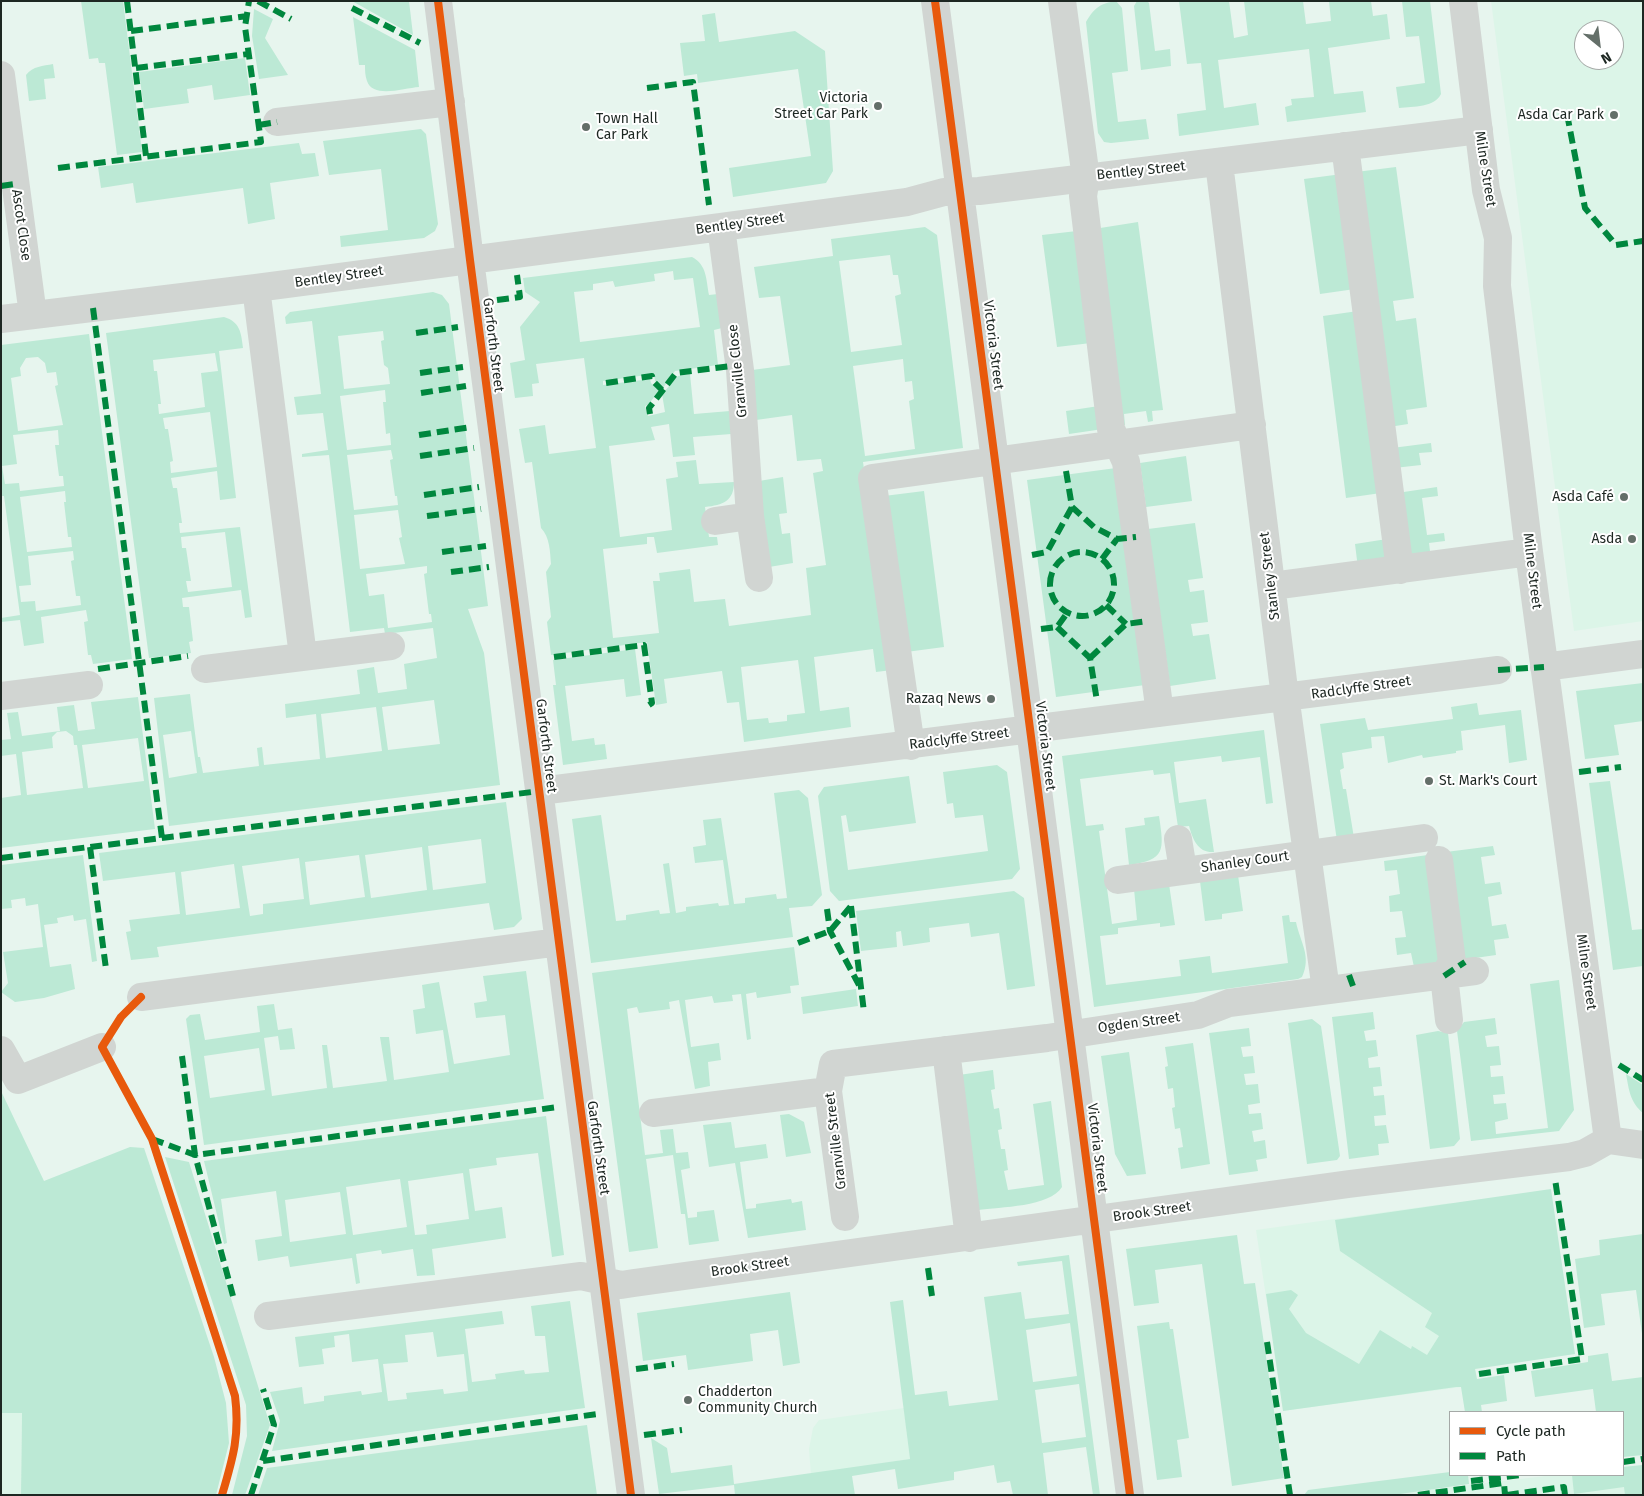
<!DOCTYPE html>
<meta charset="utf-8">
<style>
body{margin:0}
#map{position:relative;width:1644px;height:1496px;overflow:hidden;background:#e7f5ee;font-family:"Fira Sans",sans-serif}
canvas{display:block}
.frame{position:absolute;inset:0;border:2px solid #1d2722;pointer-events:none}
.legend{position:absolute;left:1449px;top:1411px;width:175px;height:65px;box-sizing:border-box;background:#fff;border:1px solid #a5a9a7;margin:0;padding:6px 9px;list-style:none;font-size:15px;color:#1d2722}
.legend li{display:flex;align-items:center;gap:10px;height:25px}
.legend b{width:25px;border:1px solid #a5a9a7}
.north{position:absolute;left:1574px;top:20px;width:50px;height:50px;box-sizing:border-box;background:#fff;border:1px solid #a5a9a7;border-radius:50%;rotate:151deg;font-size:14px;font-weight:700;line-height:20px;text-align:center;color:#1d2722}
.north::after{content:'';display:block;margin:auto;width:18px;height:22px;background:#646f69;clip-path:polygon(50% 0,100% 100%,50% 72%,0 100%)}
</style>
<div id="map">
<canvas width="1644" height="1496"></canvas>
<div class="frame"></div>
<ul class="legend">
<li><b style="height:6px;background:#e8590c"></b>Cycle path</li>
<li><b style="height:6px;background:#00873e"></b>Path</li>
</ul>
<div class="north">N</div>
</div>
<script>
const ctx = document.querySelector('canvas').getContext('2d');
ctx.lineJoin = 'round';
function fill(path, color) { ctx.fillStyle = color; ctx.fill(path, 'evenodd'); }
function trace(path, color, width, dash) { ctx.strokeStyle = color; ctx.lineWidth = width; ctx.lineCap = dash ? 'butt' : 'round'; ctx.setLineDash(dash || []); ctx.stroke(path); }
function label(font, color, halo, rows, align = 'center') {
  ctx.font = font + ' "Fira Sans",sans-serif'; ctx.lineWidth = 4; ctx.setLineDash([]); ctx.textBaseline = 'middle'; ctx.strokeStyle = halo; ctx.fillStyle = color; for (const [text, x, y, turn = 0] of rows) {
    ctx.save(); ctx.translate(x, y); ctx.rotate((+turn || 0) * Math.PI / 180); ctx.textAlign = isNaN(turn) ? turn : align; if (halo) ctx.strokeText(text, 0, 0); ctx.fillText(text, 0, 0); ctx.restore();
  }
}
const built = new Path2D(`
 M1491,1H1643V621L1574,631ZM1584,30H1614V60H1584Z
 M1450,1203L1477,1379L1461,1387L1283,1411L1256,1230Z
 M904,1408L910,1459L811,1475L809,1449L813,1428L819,1420Z
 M1,1413H22L21,1495H1Z
 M1643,1465V1495L1393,1494L1554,1475H1623V1467Z`);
const green = new Path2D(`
 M81,1H123L142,152L117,155L105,63H99L98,58L89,59Z
 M352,1H409L413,35Z
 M1116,1L1122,8L1128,71L1112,73L1118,122L1146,119L1149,139L1111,143L1104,142L1098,133L1086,22C1094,8 1101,3 1116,1Z
 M1137,1H1147L1149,3L1155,51L1170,49L1171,66L1141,70L1134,6Z
 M1179,1H1229L1234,38L1248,35L1244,1H1303L1306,24L1331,21L1329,1H1371L1373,16L1387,14L1390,39L1328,48L1334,94L1363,91L1366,112L1287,122L1285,107L1292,105L1291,99L1314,97L1309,49L1218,60L1224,108L1256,103L1259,125L1179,136L1177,114L1206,110L1201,63L1187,64Z
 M1402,1H1430L1441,94C1434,108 1414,106 1399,108L1396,87L1425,83L1419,36L1406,37Z
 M254,9L273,19L265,38L288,75L259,79L252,36Z
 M715,13L719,42L795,31L825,51L833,171L826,183L733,197L729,168L811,156L798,69L698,83L697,74L684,76L680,43L705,41L702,15Z
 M353,17L415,50L419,87C404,88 373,99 367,81C365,76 365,70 365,65H359Z
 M245,58L250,95L214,100L212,85L187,89L189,103L144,109L139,72Z
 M53,64L55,78L44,79L46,99L29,101L26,75C33,66 43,66 53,64Z
 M421,129L426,134L438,224L435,231L424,238L341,247L340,236L388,230L381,169L329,175L323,141Z
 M299,143L302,154L315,153L319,176L270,183L275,219L248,224L243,188L136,203L133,183L101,188L98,167Z
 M1396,167L1414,298L1393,301L1396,321L1416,318L1427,407L1406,410L1408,424L1389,427L1356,172Z
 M1342,174L1355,289L1320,294L1304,179Z
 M1138,222L1163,410L1152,411L1153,421L1148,422L1146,411L1124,414L1125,425L1121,426L1094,229Z
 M925,227L937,235L963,448L863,462L892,670L876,672L873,649L814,657L820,711L849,707L851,727L744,742L739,702L727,703L722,671L664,679L667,703L656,705L647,642L551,655L547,622L551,617L546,572L551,564C550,552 550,537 541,528L532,462L525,463L519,429L545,425L549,454L596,448L584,358L536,364L539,383L532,384L533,396L515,398L510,363L525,360L520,327L540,302L525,292L523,278L692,257C707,265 706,279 709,295L718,294L722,328L714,330L718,365L675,371L663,388L655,381L654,374L603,381V385L650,379L651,383L659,391L648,405L645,406L648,416L665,412L662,394L678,376L690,374L694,414L730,411L731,434L693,437L695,455L673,457L669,424L651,427L655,440L609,446L620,537L672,530L666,479L678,477L676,462L696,460L699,484L734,482C734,501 723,505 705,507L709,537H717L718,545L657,553L654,537H647V544L603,549L613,638L659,633L653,581H660L659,573L690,569L694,602L725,599L729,626L811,615L806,568L826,565L813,473L823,471L821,459L797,461L792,415L756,420L752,370L790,365L780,296L759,298L754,267L833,256L831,239ZM890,255L893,275H898L901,294L895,296L902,345L851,352L839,261ZM673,271L674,280L693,278L700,327L580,342L574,292L593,290V284L613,281L615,287L655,281L654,274ZM903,359L905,382L912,381L914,399L909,401L915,449L865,456L853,366ZM798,660L805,713L787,715V721L769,723L768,718L747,720L741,667Z
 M1077,231L1091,343L1057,347L1042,235Z
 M433,292L442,295L449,304L488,606L468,609L484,653L500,785L169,826L154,698L190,694L198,757H200L203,773L259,766L257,748L262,747L264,765L320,759L316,714L286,718L285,704L360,694L357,670L374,667L378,693L407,689L404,664L437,658L433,628L385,634L384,628L350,632L329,455L302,457V454L328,450L323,413L297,415L294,397L321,394L312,321L286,324L285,317L290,312ZM383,331L384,340L381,341L384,365L388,368L390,384L344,389L338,336ZM385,390L386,402H383L386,434L390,433L391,445L347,450L340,396ZM391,450L393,459L390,460L395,496H397L398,505L354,510L347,455ZM398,510L402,537L399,538L405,564L360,569L354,515ZM427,566V573L424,574L429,614H431L432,622L388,628L384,594L369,596L366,574ZM434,700L440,744L388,750L382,707ZM376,707L382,751L326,758L321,714ZM191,731L197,773L169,778L163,735Z
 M1358,311L1381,493L1346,498L1323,316Z
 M224,317C240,322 241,332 243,348L219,351L236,498L220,500L217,471L171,478L173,488H177L182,523H179L180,533L240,527L252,617L245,618L241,590L182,598L183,607H189L193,641L189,642L191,653L149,658L106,333ZM215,353L218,371L201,373L205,407L159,414L158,404H161L157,371H154L153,360ZM210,412L217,467L171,473L170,462L173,461L168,429H165L163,418ZM225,532L232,587L188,592L186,581H191L186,548H182L181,537Z
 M89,334L132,659L93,664L91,655H88L84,622L88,621L86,610L41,617L44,643L24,646L20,620L1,622V618L20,615L4,496H2L1,489V345ZM38,357L45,363L47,373L56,372L58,385L55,386L63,425L18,431L11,378L21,376L20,368L26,358ZM58,430L59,445H55L59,476H63L64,486L20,491L19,483L5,484L2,466L17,464L13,435ZM65,491L66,502H64L68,537H71L72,547L27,552L20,497ZM73,551L74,560L71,561L76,596H80L81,605L36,611L35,601L21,602L19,586L31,585L28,556Z
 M1099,406L1103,429L1069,434L1066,411Z
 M1431,443L1432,452L1419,453L1421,465L1394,468L1392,448Z
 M1186,456L1192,501L1146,507L1140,463Z
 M1116,468L1145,685L1056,697L1027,480Z
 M783,477L787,513L779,514L782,534L790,533L793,563L769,567L759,481Z
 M1437,487L1438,496L1422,498L1427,535L1444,533L1445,541L1429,543L1431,559L1407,562L1397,493Z
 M924,491L944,647L906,652L884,496Z
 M1195,523L1203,578L1188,580L1190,592L1204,590L1208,622L1191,624L1193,636L1209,634L1216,679L1170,686L1148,529Z
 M1387,539L1390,564L1358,568L1355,544Z
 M635,649L641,695L626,697L624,679L565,686L572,741L594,738L595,745L605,744L607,759L563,765L553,685H556L553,660Z
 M1643,683V721L1614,725L1619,755L1585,759L1576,691Z
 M138,697L155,829L1,848V798L21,795L16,754L1,756V740L11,739L7,713L18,712L22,736L60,731L57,707L74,705L78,731L95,729L91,702ZM66,731L73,736L74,745H77L83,788L27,795L22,752L53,748L52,737L57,732ZM138,738L144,781L88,788L82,745Z
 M1477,703L1479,715L1521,710L1527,760L1509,763L1505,725L1461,731L1463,750L1456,751V753L1423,758L1422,755L1388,763L1384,736L1371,737L1372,748L1342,753L1344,768L1340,770L1343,789H1346L1354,838L1337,841L1320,724L1365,718L1368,730L1453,719L1451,707Z
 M1264,730L1273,803L1266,804L1260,757L1222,762L1221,756L1174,762L1179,803L1206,799L1214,852C1198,853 1193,840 1189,826L1178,827L1170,773L1154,775L1153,770L1080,779L1086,826L1103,824L1104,830L1099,831L1112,924L1137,920L1134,889L1169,884L1175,925L1160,927V923L1118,928V934L1100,936L1106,985L1181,976L1179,960L1210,956L1212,973L1288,963L1282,916L1289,915L1290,922H1296C1300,942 1312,956 1302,977L1298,979L1094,1007L1062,756Z
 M997,765L1007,772L1020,869L1012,879L839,901L830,891L818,796L824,787L909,776L916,823L849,832L846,815L841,816L848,870L988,851L983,815L955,818L953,803L947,804L943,772Z
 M1610,781L1632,930L1643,929V966L1613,970L1589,783Z
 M799,790L808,798L822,895L812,906L789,908L793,937L591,963L572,819L601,815L616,921L626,920V915L659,910L660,914L670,913L663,864L669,863L676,913L686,911V907L718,903L719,906L729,905L723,860L695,863L693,847L706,845L703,820L721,818L734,904L745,903V898L776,894L777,899L787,898L774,793Z
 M506,802L522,919L514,927L494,930L489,903L172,945L157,947L159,957L131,960L126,932L131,931L129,920L180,914L175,872L103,881L99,853ZM481,839L486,883L433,890L428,846ZM422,847L427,890L371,898L365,855ZM359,855L365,897L310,905L305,862ZM299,858L304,899L263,904V914L250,916L242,866ZM234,864L240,908L186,915L181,872Z
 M1159,816C1164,850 1166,860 1129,865L1125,828L1145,825L1144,818Z
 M1493,846L1495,855L1481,857L1485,884L1500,882L1502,894L1488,897L1492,926L1506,924L1509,938L1494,940L1496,955L1461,960L1446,852Z
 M83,855L97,961L92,962L86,919L74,921L73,915L57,918L58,923L44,925L50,967L71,964L75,989L44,998L15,1002L1,992L8,983L3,952L43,947L38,904L26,906L25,898L11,900L12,908L1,909V865Z
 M1428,855L1443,962L1414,967L1411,953L1397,955L1395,938L1406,937L1402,911L1390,912L1389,896L1400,894L1397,870L1385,871L1384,861Z
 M1238,875L1243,911L1222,914V919L1205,921L1200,881Z
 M1014,891L1024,898L1035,986L1007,990L999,933L971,937L969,923L929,928L930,942L903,946L901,931L896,932L897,947L861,951L856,911Z
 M794,947L799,985L790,986L791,993L757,998L756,992L746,994L751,1039L747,1040L741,994L732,995L733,1001L714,1003L712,996L685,1000L691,1047L719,1043L721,1060L708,1062L710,1086L695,1089L679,1000L669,1002L670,1009L639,1013L637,1007L627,1009L645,1155L663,1153L660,1130L673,1129L676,1153L688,1152L690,1168L681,1170L688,1218L697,1217V1212L714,1210L719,1241L689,1245L685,1214H681L673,1155L646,1159L658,1248L629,1252L592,973Z
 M526,971L544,1099L204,1145L186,1019L190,1015L200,1014L205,1040L260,1032L257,1006L274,1004L278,1030L292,1028L295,1049L280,1050L278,1036L264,1038L272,1096L327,1088L322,1045H327L333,1088L387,1081L380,1037H389L394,1080L449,1072L443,1030L416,1034L413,1010L425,1008L422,985L439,982L454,1064L510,1055L505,1015L476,1018L474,1003L487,1001L483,976ZM259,1048L265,1090L210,1098L204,1056Z
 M1559,980L1574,1110L1559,1131L1471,1141L1457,1031L1464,1022L1495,1018L1497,1034L1485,1036L1487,1047L1499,1046L1501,1065L1490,1066L1491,1077L1503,1076L1505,1094L1493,1095L1494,1104L1506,1103L1508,1119L1495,1122L1496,1134L1548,1128L1530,984Z
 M856,989L858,1006L803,1014L801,997Z
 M1373,1012L1375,1029L1364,1031L1366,1041L1376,1040L1378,1056L1368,1058L1369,1068L1380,1067L1382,1086L1373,1087L1374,1096L1384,1095L1386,1115L1374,1116L1375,1126L1386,1125L1389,1143L1378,1144L1379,1155L1349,1159L1332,1017Z
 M1312,1019L1321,1026L1340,1156L1337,1160L1307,1164L1288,1023Z
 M1249,1028L1251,1046L1241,1047L1243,1057L1253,1056L1255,1073L1244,1074L1246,1085L1258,1084L1260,1103L1248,1105L1249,1114L1261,1113L1263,1129L1252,1131L1254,1142L1265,1140L1267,1158L1256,1160L1258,1171L1229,1175L1209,1033Z
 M1438,1031L1448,1033L1460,1139L1454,1146L1430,1149L1416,1035Z
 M1193,1043L1210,1164L1181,1169L1178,1148L1183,1147L1180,1128L1175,1129L1172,1108L1175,1107L1173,1088L1168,1089L1165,1067L1168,1066L1165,1047Z
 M1129,1052L1146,1174L1127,1176L1115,1154L1101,1056Z
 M993,1070L995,1089L991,1090L994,1109L999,1108L1002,1129L998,1130L1001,1149H1005L1008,1170L1004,1171L1008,1190L1044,1185L1033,1104L1051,1101L1062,1187C1050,1207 1000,1207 978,1210L959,1075Z
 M1626,1074L1643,1085V1113C1630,1102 1629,1090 1626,1074Z
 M1,1091L44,1181L130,1147L144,1148L214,1357L226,1403L229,1443L216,1495H21L22,1413H1Z
 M789,1114L804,1122L811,1153L786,1157L780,1115Z
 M546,1116L564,1255L552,1257L538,1153L496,1158L497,1165L469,1169L475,1211L502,1207L506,1238L432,1249L435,1275L417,1276L413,1249L382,1254L381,1250L356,1254L360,1283L356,1284L352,1258L290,1267L288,1256L258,1261L255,1240L282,1236L276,1191L221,1199L227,1243L224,1244L204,1161ZM463,1173L469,1219L426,1225L427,1234L415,1235L408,1181ZM400,1179L407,1227L353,1235L346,1187ZM340,1192L346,1234L290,1242L285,1200Z
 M731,1122L735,1148L766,1144L768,1158L740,1162L746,1209L756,1208V1204L791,1199L792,1203L802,1201L806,1230L748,1238L735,1163L709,1167L703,1125Z
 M165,1157L189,1162L270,1425L245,1495H232L247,1436L246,1405Z
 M1551,1189L1575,1354L1475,1369L1477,1379L1504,1375L1507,1401L1481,1405L1482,1412H1465L1461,1387H1456L1283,1411L1266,1294L1291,1290L1298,1295L1289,1309L1306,1333L1359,1364L1380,1330L1411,1349L1412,1346L1427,1355L1439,1336L1425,1327L1432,1313L1340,1251L1335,1220Z
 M1643,1234V1341L1636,1290L1601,1294L1605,1325L1584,1328L1575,1259L1600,1255L1599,1240Z
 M1237,1235L1244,1284L1255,1283L1284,1478L1232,1486L1202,1264L1155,1270L1159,1303L1134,1306L1126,1249Z
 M1069,1255L1100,1495H1093L1086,1447L1043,1453L1048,1495H1013L1010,1481L997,1483L994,1465L954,1472V1480L898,1489L895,1469L852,1476L855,1495H735L734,1485L659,1494L651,1438L667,1448L671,1473L732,1465L734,1484L910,1459L890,1302L903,1300L915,1395L947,1391L949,1406L998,1400L984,1297L1021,1292L1025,1319L1069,1314L1062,1261L1018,1266L1017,1262ZM1070,1323L1077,1376L1033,1382L1026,1330ZM1079,1384L1086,1437L1042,1443L1035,1390Z
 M790,1292L800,1363L783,1366L778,1330L750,1334L753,1361L688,1370L686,1355L643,1361L637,1313Z
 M570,1301L585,1408L272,1451L280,1421L270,1392L302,1387L304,1404L324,1401V1396L361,1391L362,1395L382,1392L378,1359L352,1362L349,1334L334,1336L335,1347L322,1349L324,1364L299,1367L295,1337L502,1311L504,1324L465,1329L472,1382L496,1379L495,1374L524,1370L525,1374L549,1372L545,1336H535L531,1306ZM433,1332L437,1357L464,1354L468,1391L444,1394L443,1389L406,1393L407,1399L388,1401L383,1364L408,1362L405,1335Z
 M1169,1322L1170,1329H1173L1189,1438L1177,1440L1182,1477L1157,1480L1137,1326Z
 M1608,1353L1612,1381L1643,1377V1455L1623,1457V1412H1596L1593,1389L1535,1397L1531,1371L1588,1362V1356Z
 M587,1425L597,1495H258L267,1468Z
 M1643,1465V1495H1625L1624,1487L1574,1494L1572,1475H1623V1467Z
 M1450,1472V1475H1468L1469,1484L1393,1495H1304L1308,1490Z`);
const minor = new Path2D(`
 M438,1L470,260L631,1495
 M935,1L1130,1495
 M1062,1L1086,178L1083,196L1111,429L1126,462L1160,713
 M1463,1L1486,190L1498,238L1497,286L1529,552L1608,1140
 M1,75L33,315
 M277,122L451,102
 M1345,146L1400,570
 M1219,163L1283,681L1326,990
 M721,227L740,370L750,516L759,578
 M256,288L303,656
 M1,319L256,288L721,227L907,202L944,192L979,191L1479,130
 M715,521L750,516
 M1272,586L1529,552
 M1544,667L1643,654
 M205,669L391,646
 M1,696L89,685
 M911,746L872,478L1252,425
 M540,791L1498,670
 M1178,839L1183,870
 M1439,860L1452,962L1444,976L1449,1020
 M1118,880L1424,838
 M141,997L559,942
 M1,1050L18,1080L102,1047
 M946,1050L969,1238
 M653,1113L828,1091
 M1608,1140L1643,1145
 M845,1217L828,1091L833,1064L1047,1038L1198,1015L1229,1003L1475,971
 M268,1316L581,1276L621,1285L634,1283L1349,1184L1569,1157L1585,1153L1608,1140`);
const quiet = new Path2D(`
 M127,1L146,156
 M258,1L291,19
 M352,8L420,43
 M131,31L247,16
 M136,68L248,54
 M647,88L693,82L709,205
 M1567,114L1585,208L1616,245L1643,241
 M259,125L277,122
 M58,168L261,142L245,27L249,1
 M1,186L15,184
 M497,300L520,297L517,275
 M93,308L162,838
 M416,333L458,327
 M420,373L463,367
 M606,383L652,376L654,382L662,390
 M421,393L466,386
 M650,414L649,408L676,373L739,365
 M419,435L471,427
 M420,456L474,448
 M1066,471L1072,507L1094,527L1117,539L1136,537
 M424,495L479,487
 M427,516L481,509
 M442,552L486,546
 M1050 584a32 32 0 1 1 64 0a32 32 0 1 1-64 0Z
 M1032,555L1047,552L1072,507
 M1102,559L1117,539
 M451,572L489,567
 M1106,605L1126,624
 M1057,627L1090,658L1097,701
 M1041,629L1057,627L1068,612
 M554,657L644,645L652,703L649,705
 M1090,658L1126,624L1147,621
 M98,669L188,656
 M1498,670L1544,667
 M1579,772L1621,767
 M90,847L106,969
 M1,858L540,791
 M851,906L864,1012
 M827,909L830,931L859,985
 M798,943L830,931L851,906
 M1349,975L1353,986
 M1444,976L1465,962
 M182,1056L195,1155L233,1296
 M1619,1065L1643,1080
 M152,1139L195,1155L558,1107
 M928,1268L932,1296
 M1267,1342L1290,1495
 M636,1369L674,1364
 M1479,1374L1582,1359L1555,1179
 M644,1435L682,1430
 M263,1461L597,1414
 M1623,1462L1643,1459
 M1471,1481L1522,1475
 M251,1495L274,1425L263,1389
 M1418,1495L1504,1483L1505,1495
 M1507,1495L1564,1487L1565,1495`);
const cycleway = new Path2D(`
 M438,1L470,260L631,1495
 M935,1L1130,1495
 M141,997L121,1017L102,1047L152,1139L235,1396C240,1435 233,1458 222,1495`);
const markers = [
 [878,106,5,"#646f69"],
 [1614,115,5,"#646f69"],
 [586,127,5,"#646f69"],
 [1624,497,5,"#646f69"],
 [1632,539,5,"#646f69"],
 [991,699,5,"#646f69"],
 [1429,781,5,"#646f69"],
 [688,1400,5,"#646f69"]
];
const poiNames = [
 ["Victoria",868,98],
 ["Street Car Park",868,114],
 ["Asda Car Park",1604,115],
 ["Town Hall",596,119,"left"],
 ["Car Park",596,135,"left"],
 ["Asda Café",1614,497],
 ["Asda",1622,539],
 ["Razaq News",981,699],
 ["St. Mark's Court",1439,781,"left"],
 ["Chadderton",698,1392,"left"],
 ["Community Church",698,1408,"left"]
];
const streetNames = [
 ["Milne Street",1485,169,81],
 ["Bentley Street",1141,171,-6],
 ["Bentley Street",740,224,-8],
 ["Ascot Close",21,225,82],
 ["Bentley Street",339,277,-8],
 ["Garforth Street",493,345,83],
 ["Victoria Street",993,345,83],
 ["Granville Close",738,371,-96],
 ["Milne Street",1532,571,83],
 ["Stanley Street",1270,576,-97],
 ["Radclyffe Street",1361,688,-8],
 ["Radclyffe Street",959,739,-7],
 ["Garforth Street",546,746,83],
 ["Victoria Street",1045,746,83],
 ["Shanley Court",1245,862,-8],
 ["Milne Street",1586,972,82],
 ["Ogden Street",1139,1023,-8],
 ["Granville Street",836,1141,-97],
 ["Garforth Street",598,1148,82],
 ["Victoria Street",1097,1148,83],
 ["Brook Street",1152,1212,-8],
 ["Brook Street",750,1267,-8]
];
fill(built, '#dcf5e8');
fill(green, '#bce9d5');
trace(minor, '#d1d5d2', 28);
trace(quiet, '#00873e', 6, [12, 6]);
trace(cycleway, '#e8590c', 8);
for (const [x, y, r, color] of markers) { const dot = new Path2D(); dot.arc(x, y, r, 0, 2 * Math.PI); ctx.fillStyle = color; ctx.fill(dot); trace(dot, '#fff', 2); }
label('14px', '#1d2722', '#fff', poiNames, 'right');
label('14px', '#1d2722', '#fff', streetNames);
</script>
